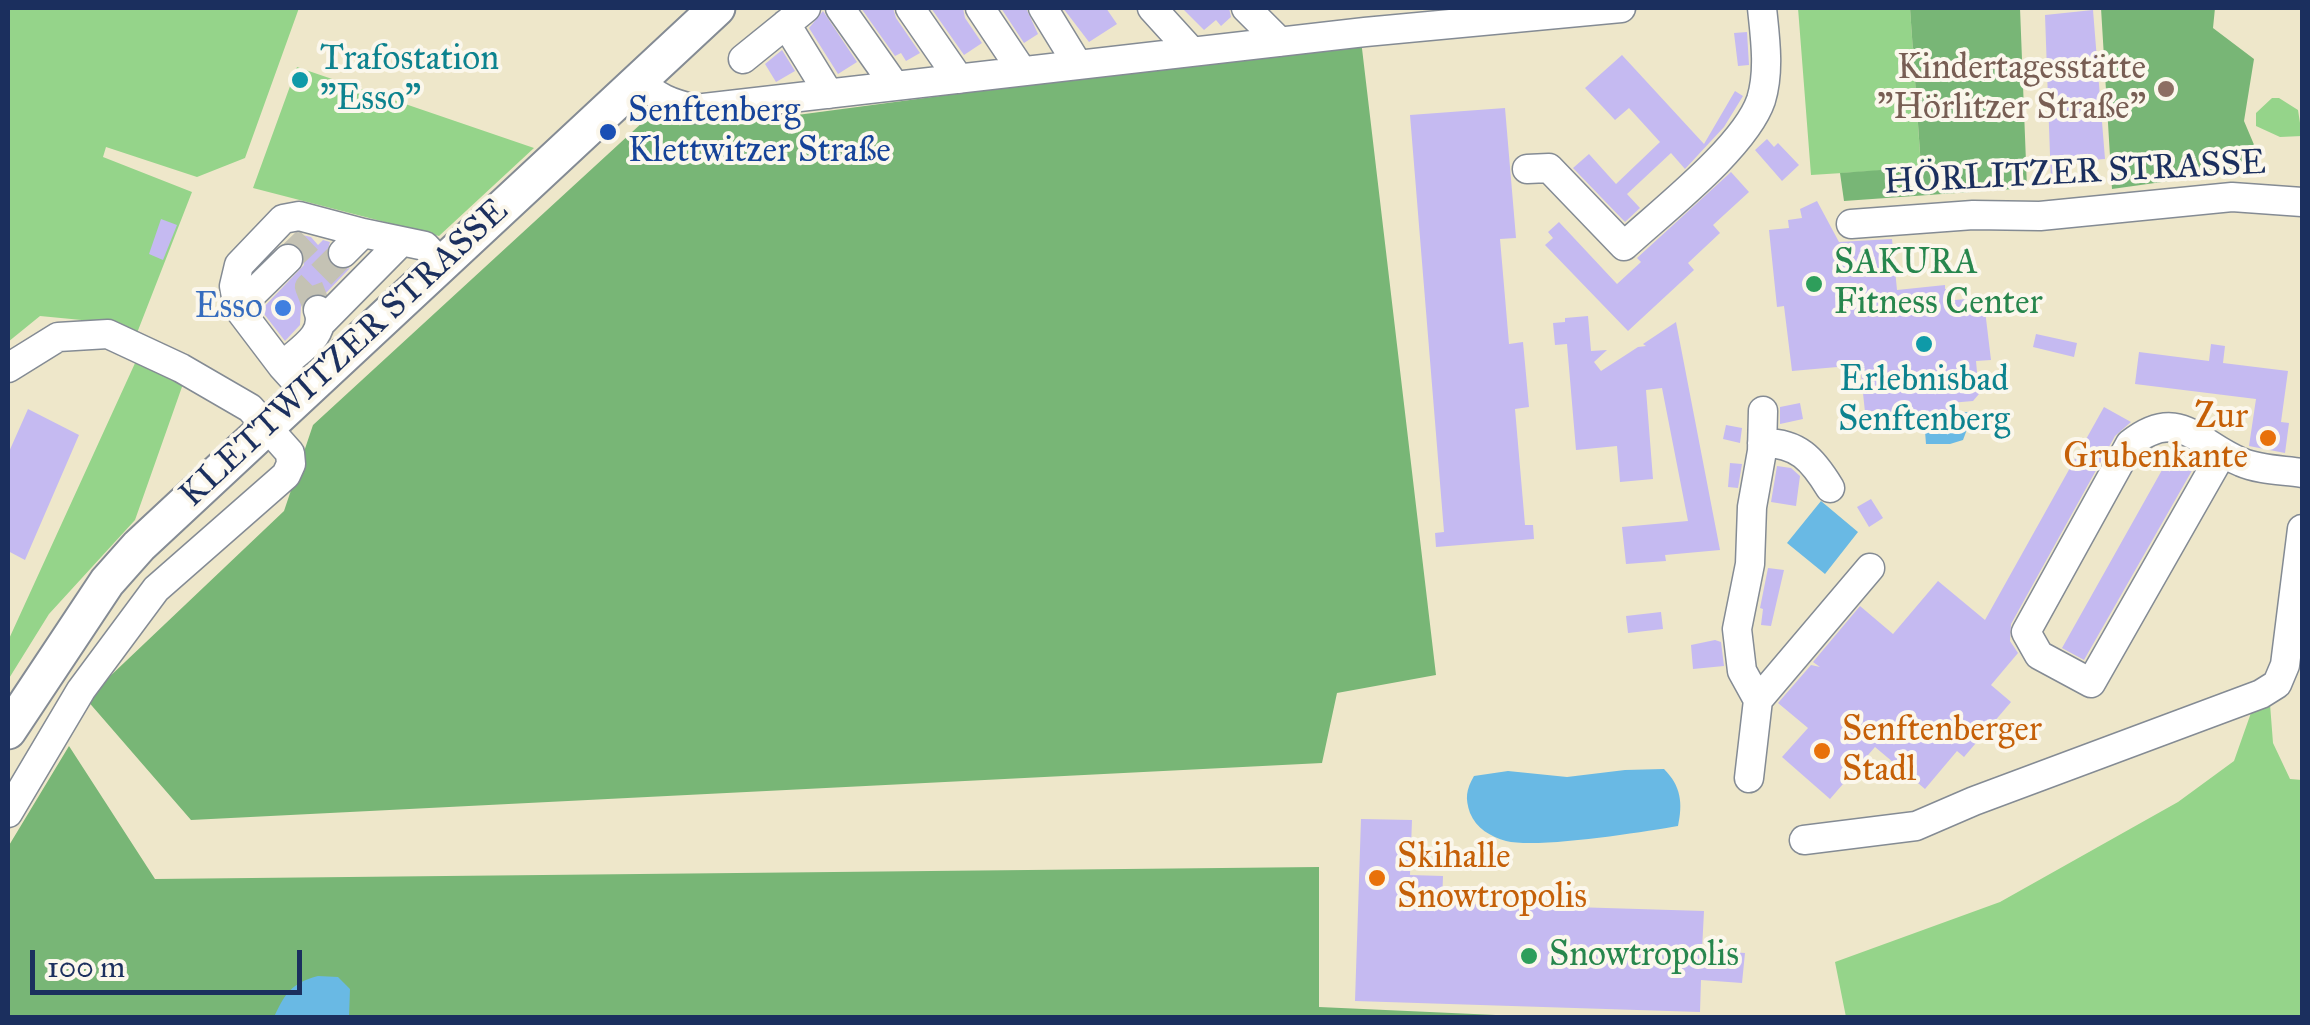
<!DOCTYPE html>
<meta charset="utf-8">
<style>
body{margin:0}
#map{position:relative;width:2310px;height:1025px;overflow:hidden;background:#eee7ca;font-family:"IM FELL Great Primer",serif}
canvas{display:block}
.frame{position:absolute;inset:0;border:10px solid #1b2f5e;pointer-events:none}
.scale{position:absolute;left:30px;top:950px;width:272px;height:45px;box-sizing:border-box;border:5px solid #1b2f5e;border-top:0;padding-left:12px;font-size:30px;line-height:35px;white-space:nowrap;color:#1b2f5e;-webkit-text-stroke:8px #fbf7ec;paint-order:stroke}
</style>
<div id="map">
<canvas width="2310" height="1025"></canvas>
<div class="frame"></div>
<div class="scale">100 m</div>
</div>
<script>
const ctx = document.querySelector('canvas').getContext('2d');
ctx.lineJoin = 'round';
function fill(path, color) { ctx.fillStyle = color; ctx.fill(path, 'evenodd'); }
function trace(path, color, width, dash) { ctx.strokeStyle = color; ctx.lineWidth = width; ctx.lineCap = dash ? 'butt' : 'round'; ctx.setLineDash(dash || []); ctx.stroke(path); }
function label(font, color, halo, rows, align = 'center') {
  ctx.font = font + ' "IM FELL Great Primer",serif'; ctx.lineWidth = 8; ctx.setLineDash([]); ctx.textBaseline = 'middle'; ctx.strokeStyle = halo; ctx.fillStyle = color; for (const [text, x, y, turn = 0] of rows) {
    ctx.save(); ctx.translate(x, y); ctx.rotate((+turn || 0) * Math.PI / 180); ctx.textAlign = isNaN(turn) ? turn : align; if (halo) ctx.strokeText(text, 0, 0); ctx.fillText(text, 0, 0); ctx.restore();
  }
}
const green = new Path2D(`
 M8,8H299L245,158L197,177L106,147L103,157L192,192L137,333L92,321L40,316L8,342Z
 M1798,8H1910L1921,168L1811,175Z
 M297,67L534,148L439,236L253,188Z
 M2272,98H2279L2298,110L2302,136L2280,137L2256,126V113Z
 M136,361L183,384L135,520L49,614L8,680V641Z
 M2270,704L2273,743L2290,779L2302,780V1017H1846L1835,962L2000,902L2178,802L2234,761L2252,710Z`);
const forest = new Path2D(`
 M1910,8H2020L2027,188L1844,201L1840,173L1921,167Z
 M2101,8H2215L2213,28L2254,59L2244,121L2255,147V169L2112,189Z
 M1361,40L1436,675L1337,693L1322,763L191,820L86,699L284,511L313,425L656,110L737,123Z
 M69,746L155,879L1319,867V1007L1540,1017H8V847Z`);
const water = new Path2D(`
 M1968,412L1969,424L1963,440L1950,444H1926L1925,431L1950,430L1949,413Z
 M1821,501L1858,532L1825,574L1787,543Z
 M1664,769C1681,786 1683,803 1678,826C1642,832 1538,849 1506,841C1491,837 1476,828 1470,813C1465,798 1466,790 1474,776L1508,771L1567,777L1625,770Z
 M318,976L338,977L350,989L349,1017H274C285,993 292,983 318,976Z`);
const building = new Path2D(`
 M861,8H893L896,18L920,53L906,61L901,53L895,56Z
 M931,8H963L965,18L982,43L964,55Z
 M1001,8H1026L1038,34L1024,43Z
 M1063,8H1106L1117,24L1089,42Z
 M1182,8H1229L1231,17L1221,26L1216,20L1204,30Z
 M2093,10L2105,159L2066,162L2067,182L2051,183L2045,15Z
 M823,11L857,62L838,74L809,28Z
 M1747,32L1749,65L1738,66L1734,33Z
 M782,50L795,71L776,82L765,64Z
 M1622,55L1704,144L1735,91L1743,96L1724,127L1685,169L1671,153L1627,194L1640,208L1625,222L1573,168L1589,154L1616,184L1660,142L1629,108L1615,120L1585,88Z
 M1505,108L1516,238L1500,239L1509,344L1523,342L1529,407L1515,409L1525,525H1533L1534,539L1436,547L1435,533L1444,532L1410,115Z
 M1767,139L1774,147L1778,143L1799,165L1782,181L1755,150Z
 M1731,172L1749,192L1713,225L1720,233L1688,263L1694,270L1628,331L1545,245L1553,238L1548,232L1559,222L1617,284L1641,262L1637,258Z
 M1817,201L1839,242L1892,239L1897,290L1945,285V289H1954L1955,300L1978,298L1979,303L1984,302L1991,360L1976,361L1979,394L1973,401L1950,403L1952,422L1883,429L1881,410L1865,412L1860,365L1792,371L1784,306L1777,307L1769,230L1789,228L1788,220L1802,218L1800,209Z
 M161,219L177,225L163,260L149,254Z
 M298,234L311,237L318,245L323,240L330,242L326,257L330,265L339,270L350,268L325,294L315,293L306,298L301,306L300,325L285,341L261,310L304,265L301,248L290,242Z
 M1588,316L1591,351L1607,350L1594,362L1601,371L1638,347L1646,346L1643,344L1676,322L1720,550L1665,555L1666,561L1626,564L1622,527L1688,521L1662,388L1646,390L1653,479L1620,482L1617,446L1576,450L1567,344L1555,345L1553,323L1565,322V318Z
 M2036,334L2077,343L2074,357L2033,347Z
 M2211,344L2225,346L2223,363L2288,371L2281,422L2289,423L2285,453L2249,446L2256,399L2135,384L2139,352L2209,361Z
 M1800,403L1803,419L1780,424V407Z
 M2104,407L2131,422L2115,436L2011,624L2010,641L2018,653L1991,685L2011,702L1964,757L1957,751L1925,789L1875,747L1830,799L1782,757L1808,728L1778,703L1811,665L1820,667L1813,662L1860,606L1893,634L1938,581L1985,620Z
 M28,409L79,435L25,560L8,551V454Z
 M1726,425L1742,428L1740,443L1723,439Z
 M2171,454L2194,467L2084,660L2062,648Z
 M1730,463L1742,464L1738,488L1728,487Z
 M1777,466L1791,468L1800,476L1796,506L1771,502Z
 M1871,499L1883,518L1869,527L1857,507Z
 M1768,568L1784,570L1771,626L1761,625L1763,609L1760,608Z
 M1661,612L1663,629L1628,633L1626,616Z
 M1715,640L1721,642L1724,666L1693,669L1691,645Z
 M1361,819L1412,820L1410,875L1443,876L1442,903L1704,911L1702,950L1745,953L1742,983L1701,980L1700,1012L1355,1001Z`);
const minorTunnel = new Path2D(`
 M288,259L311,237
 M318,310L309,287L343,253`);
const minor = new Path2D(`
 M840,8L895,86
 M910,8L959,79
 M980,8L1022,71
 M1043,8L1078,65
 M1152,8L1192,52
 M1246,8L1280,42
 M786,24L829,94
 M743,59L806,8
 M640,80C656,98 671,103 695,109L1365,32L1621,8
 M1527,169L1549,168L1624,246C1662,211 1745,147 1761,100C1770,71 1765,37 1762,8
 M1851,224L1973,215L2040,216L2232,197L2302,202
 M343,253L363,233L425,246L442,264
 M238,308L288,259
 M323,321L401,242
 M282,366L238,308L234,286L239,265L283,219L299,216L363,233
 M8,368L58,337L108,334L181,368L250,408L290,453L291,464L286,475L156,589L81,690L8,813
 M292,377L282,366C299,350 328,335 318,310
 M1762,443C1798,442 1813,460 1830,488
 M2222,453L2091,683L2039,655L2026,632L2130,444C2179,405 2197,444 2241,462C2259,470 2283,470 2302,473
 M1758,700L1870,568
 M1749,778L1758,700L1742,671L1737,629L1750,564L1752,507L1762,451L1763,411
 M1804,840L1916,826L1974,801L2261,694L2277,684L2285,665L2302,529`);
const major = new Path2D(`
 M8,731L107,582L139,546L717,8`);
const markers = [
 [300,80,10,"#0f9aa8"],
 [2166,89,10,"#8d6e63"],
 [608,132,10,"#1a4fb4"],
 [1814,284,10,"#2e9e5b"],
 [283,308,10,"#3f7fe0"],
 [1924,344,10,"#0f9aa8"],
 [2268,438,10,"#e8710a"],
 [1822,751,10,"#e8710a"],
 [1377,878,10,"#e8710a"],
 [1529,956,10,"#2e9e5b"]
];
const cultureNames = [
 ["Trafostation",320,60],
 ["\"Esso\"",320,100],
 ["Erlebnisbad",1924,381,"center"],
 ["Senftenberg",1924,421,"center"]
];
const educationNames = [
 ["Kindertagesstätte",2146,69],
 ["\"Hörlitzer Straße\"",2146,109]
];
const transitNames = [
 ["Senftenberg",628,112],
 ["Klettwitzer Straße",628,152]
];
const streetNames = [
 ["HÖRLITZER STRASSE",2075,174,-3],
 ["KLETTWITZER STRASSE",345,354,-43]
];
const leisureNames = [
 ["SAKURA",1834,264],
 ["Fitness Center",1834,304],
 ["Snowtropolis",1549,956]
];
const shopNames = [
 ["Esso",263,308]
];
const foodNames = [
 ["Zur",2248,418,"right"],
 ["Grubenkante",2248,458,"right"],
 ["Senftenberger",1842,731],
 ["Stadl",1842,771],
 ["Skihalle",1397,858],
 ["Snowtropolis",1397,898]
];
fill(green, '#95d48a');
fill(forest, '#78b676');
fill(water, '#69b9e4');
fill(building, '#c5baf1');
trace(minorTunnel, '#c4c2b4', 28, [28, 14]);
trace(minor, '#848b94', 31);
trace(major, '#848b94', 39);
trace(minor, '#fff', 28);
trace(major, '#fff', 35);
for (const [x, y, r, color] of markers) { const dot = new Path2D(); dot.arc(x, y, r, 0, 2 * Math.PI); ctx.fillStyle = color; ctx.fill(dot); trace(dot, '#fbf7ec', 4); }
label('35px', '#0d838f', '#fbf7ec', cultureNames, 'left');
label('35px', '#785e54', '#fbf7ec', educationNames, 'right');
label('35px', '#164399', '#fbf7ec', transitNames, 'left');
label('35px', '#1b2f5e', '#fbf7ec', streetNames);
label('35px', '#27864d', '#fbf7ec', leisureNames, 'left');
label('35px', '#366cbe', '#fbf7ec', shopNames, 'right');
label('35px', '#c56008', '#fbf7ec', foodNames, 'left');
</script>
